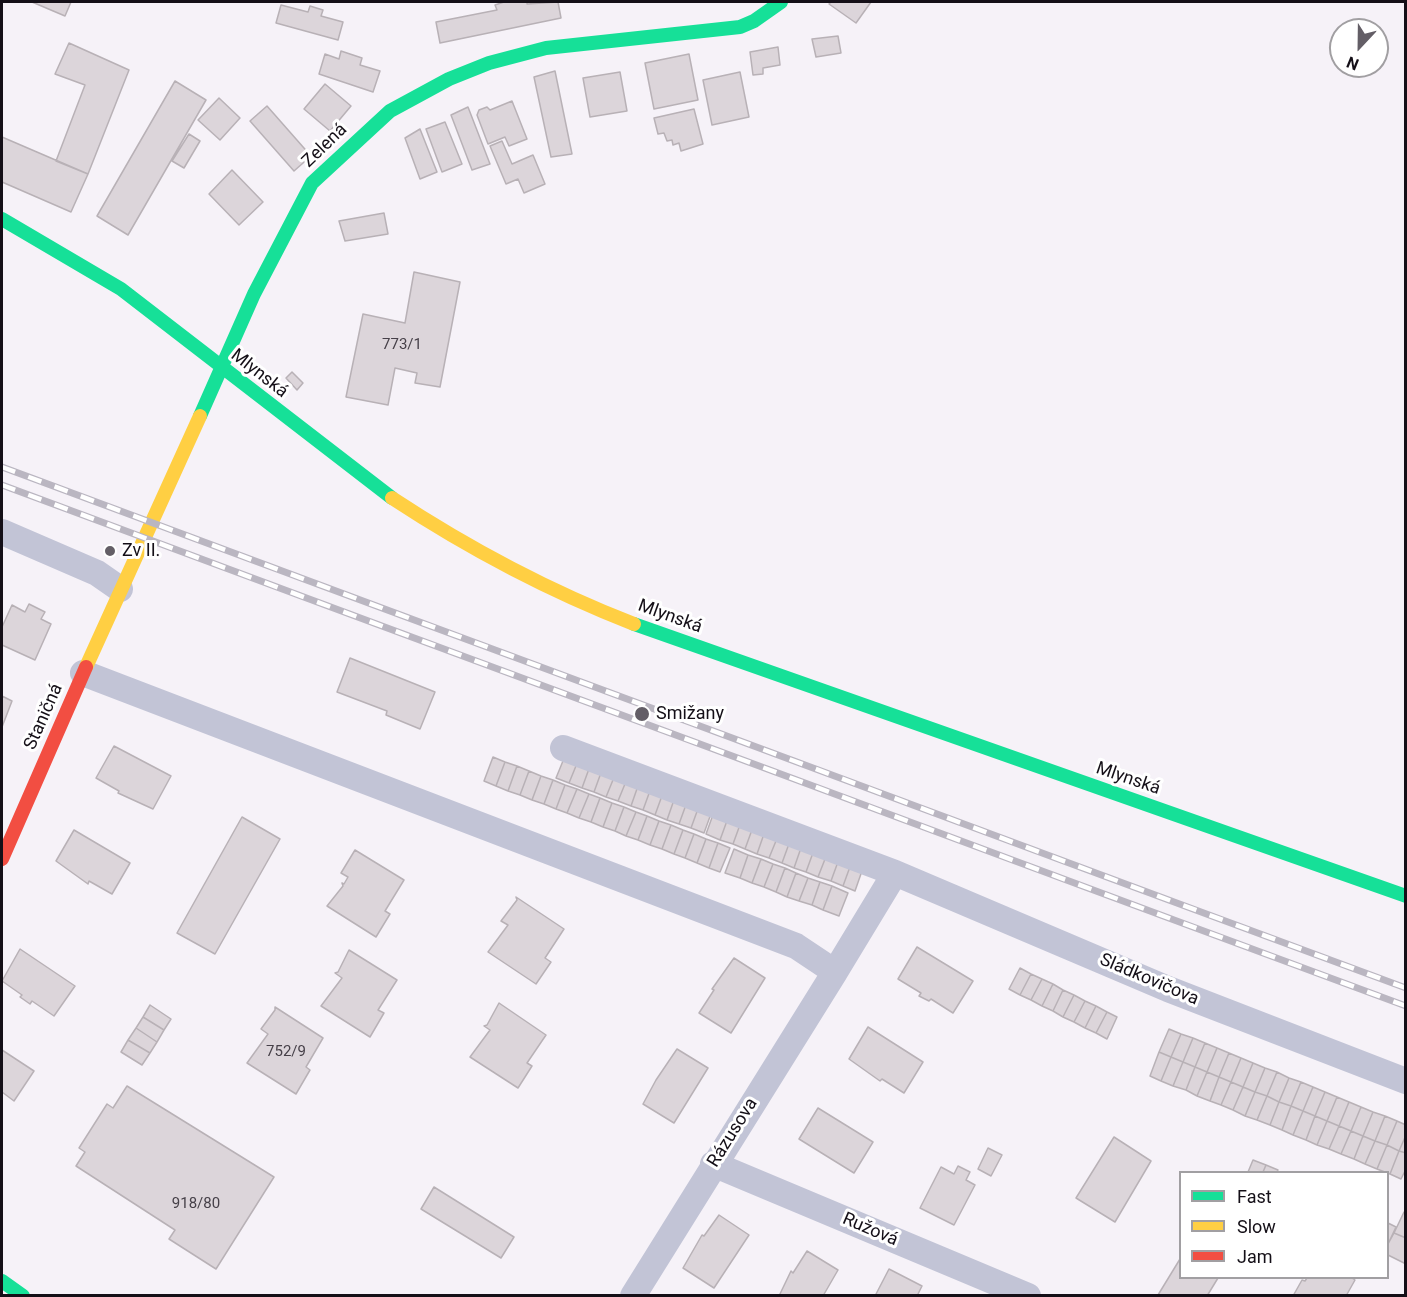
<!DOCTYPE html>
<meta charset="utf-8">
<style>
body{margin:0}
#map{position:relative;width:1407px;height:1297px;overflow:hidden;background:#f6f2f8;font-family:Roboto,sans-serif}
canvas{display:block}
.frame{position:absolute;inset:0;border:3px solid #140f17;pointer-events:none}
.legend{position:absolute;left:1179px;top:1171px;width:210px;height:108px;box-sizing:border-box;background:#fff;border:2px solid #a19fa2;margin:0;padding:8px 10px;list-style:none;font-size:18px;color:#140f17}
.legend li{display:flex;align-items:center;gap:12px;height:30px}
.legend b{width:30px;border:2px solid #a19fa2}
.north{position:absolute;left:1329px;top:18px;width:60px;height:60px;box-sizing:border-box;background:#fff;border:2px solid #a19fa2;border-radius:50%;rotate:202deg;font-size:16px;font-weight:700;line-height:24px;text-align:center;color:#140f17}
.north::after{content:'';display:block;margin:auto;width:21px;height:27px;background:#635e66;clip-path:polygon(50% 0,100% 100%,50% 72%,0 100%)}
</style>
<div id="map">
<canvas width="1407" height="1297"></canvas>
<div class="frame"></div>
<ul class="legend">
<li><b style="height:8px;background:#16e098"></b>Fast</li>
<li><b style="height:8px;background:#ffcf43"></b>Slow</li>
<li><b style="height:8px;background:#f24e42"></b>Jam</li>
</ul>
<div class="north">N</div>
</div>
<script>
const ctx = document.querySelector('canvas').getContext('2d');
ctx.lineJoin = 'round';
function fill(path, color) { ctx.fillStyle = color; ctx.fill(path, 'evenodd'); }
function trace(path, color, width, dash) { ctx.strokeStyle = color; ctx.lineWidth = width; ctx.lineCap = dash ? 'butt' : 'round'; ctx.setLineDash(dash || []); ctx.stroke(path); }
function label(font, color, halo, rows, align = 'center') {
  ctx.font = font + ' Roboto,sans-serif'; ctx.lineWidth = 6; ctx.setLineDash([]); ctx.textBaseline = 'middle'; ctx.strokeStyle = halo; ctx.fillStyle = color; for (const [text, x, y, turn = 0] of rows) {
    ctx.save(); ctx.translate(x, y); ctx.rotate((+turn || 0) * Math.PI / 180); ctx.textAlign = isNaN(turn) ? turn : align; if (halo) ctx.strokeText(text, 0, 0); ctx.fillText(text, 0, 0); ctx.restore();
  }
}
const building = new Path2D(`
 M32,2H71L65,16Z
 M504,2H527V4L558,2L561,18L440,43L436,22L497,10L495,5Z
 M831,2H871L856,23L829,4Z
 M281,5L308,12L310,6L323,10L321,16L343,22L338,40L276,23Z
 M838,36L841,53L816,57L812,39Z
 M69,43L129,70L88,174L56,161L85,85L55,74Z
 M778,47L780,65L763,68V74L753,75L750,52Z
 M341,51L362,58L360,65L380,71L373,92L319,74L325,54L339,59Z
 M689,54L698,100L654,109L645,63Z
 M555,71L572,154L551,157L534,77Z
 M620,72L627,111L590,117L583,78Z
 M740,72L749,117L712,125L703,80Z
 M175,81L206,100L128,235L97,216Z
 M325,84L351,106L330,131L304,109Z
 M219,98L240,118L220,140L198,120Z
 M512,101L527,139L509,146L505,137L488,144L477,115L479,110L487,107L490,110Z
 M267,106L311,156L294,171L250,121Z
 M468,107L490,164L472,170L451,115Z
 M694,109L703,144L681,151L679,143L673,145L672,140L667,141L664,133L658,134L654,118Z
 M445,122L462,164L442,172L426,129Z
 M420,129L437,172L420,179L405,138Z
 M189,134L200,141L184,168L172,161Z
 M2,137L88,174L71,212L2,182Z
 M502,141L512,164L533,155L545,184L524,193L518,179L506,184L490,146Z
 M232,170L263,202L239,225L209,194Z
 M384,213L388,234L345,241L339,221Z
 M414,272L460,282L440,387L415,383L417,373L395,368L388,405L346,397L363,314L405,323Z
 M292,372L303,383L297,390L286,378Z
 M108,546L115,549L112,556L105,553Z
 M29,604L45,612L41,619L51,624L35,660L2,645V627L12,605L25,612Z
 M350,658L435,692L420,729L386,715L387,711L337,692Z
 M2,696L12,701L2,727Z
 M114,746L171,776L153,809L118,793L119,791L96,778Z
 M565,756L578,761L569,783L556,778Z
 M493,757L505,762L496,786L484,781Z
 M578,761L590,766L582,788L569,783Z
 M505,762L517,766L508,791L496,786Z
 M517,766L529,771L520,795L508,791Z
 M590,766L602,770L594,792L582,788Z
 M602,770L615,775L606,797L594,792Z
 M529,771L541,776L532,800L520,795Z
 M615,775L627,779L618,801L606,797Z
 M541,776L553,780L544,804L532,800Z
 M627,779L639,783L631,806L618,801Z
 M553,780L565,785L556,809L544,804Z
 M639,783L651,788L643,810L631,806Z
 M565,785L577,789L567,813L556,809Z
 M651,788L663,793L655,815L643,810Z
 M577,789L589,794L579,818L567,813Z
 M663,793L675,797L667,820L655,815Z
 M589,794L600,798L591,822L579,818Z
 M675,797L687,802L679,824L667,820Z
 M600,798L612,803L603,827L591,822Z
 M687,802L699,806L691,828L679,824Z
 M612,803L624,807L615,831L603,827Z
 M699,806L712,811L704,833L691,828Z
 M624,807L636,812L626,836L615,831Z
 M636,812L647,816L638,840L626,836Z
 M714,812L728,818L720,840L706,834Z
 M647,816L659,821L650,845L638,840Z
 M242,817L280,839L215,954L177,933Z
 M728,818L741,822L733,844L720,840Z
 M659,821L671,825L662,849L650,845Z
 M741,822L753,827L745,849L733,844Z
 M671,825L683,830L674,854L662,849Z
 M753,827L765,831L757,854L745,849Z
 M74,830L130,863L112,894L89,881L88,884L56,861Z
 M683,830L694,834L685,858L674,854Z
 M765,831L778,836L769,858L757,854Z
 M694,834L706,839L697,863L685,858Z
 M778,836L790,841L782,863L769,858Z
 M706,839L718,843L709,868L697,863Z
 M790,841L802,845L794,868L782,863Z
 M718,843L730,848L720,872L709,868Z
 M802,845L814,850L806,872L794,868Z
 M734,849L748,855L740,878L725,873Z
 M355,850L404,880L385,911L390,914L376,937L327,906L343,886L342,883L344,884L348,877L341,873Z
 M814,850L827,854L818,877L806,872Z
 M827,854L839,859L831,881L818,877Z
 M748,855L761,859L752,883L740,878Z
 M761,859L773,864L764,887L752,883Z
 M839,859L851,864L843,886L831,881Z
 M773,864L785,868L776,892L764,887Z
 M851,864L863,868L855,891L843,886Z
 M785,868L796,873L787,897L776,892Z
 M796,873L808,878L799,901L787,897Z
 M808,878L820,882L812,905L799,901Z
 M820,882L832,886L823,910L812,905Z
 M832,886L848,893L839,916L823,910Z
 M516,897L564,929L545,958L551,962L536,984L488,952L508,925L501,921L517,900Z
 M917,947L973,981L953,1013L931,999L929,1001L919,996L921,993L898,979Z
 M20,949L75,986L54,1016L32,1001L30,1004L20,997L22,995L2,981Z
 M349,950L397,980L378,1010L384,1013L370,1037L321,1006L342,978L335,973L338,972Z
 M734,958L765,978L731,1033L699,1013L714,990L712,989Z
 M1020,968L1031,974L1020,995L1009,989Z
 M1031,974L1042,979L1031,1000L1020,995Z
 M1042,979L1053,984L1042,1006L1031,1000Z
 M1053,984L1063,990L1053,1011L1042,1006Z
 M1063,990L1074,995L1063,1017L1053,1011Z
 M1074,995L1085,1001L1074,1022L1063,1017Z
 M1085,1001L1096,1006L1085,1028L1074,1022Z
 M499,1003L546,1035L527,1063L532,1066L518,1088L470,1057L490,1030L484,1026L487,1025Z
 M150,1005L171,1019L164,1030L143,1017Z
 M1096,1006L1107,1012L1096,1033L1085,1028Z
 M275,1007L323,1038L306,1067L310,1070L296,1094L247,1063L268,1034L261,1029L275,1010Z
 M1107,1012L1117,1017L1107,1039L1096,1033Z
 M143,1017L164,1030L157,1042L136,1028Z
 M868,1027L923,1062L904,1093L882,1079L880,1081L849,1059Z
 M136,1028L157,1042L150,1053L128,1040Z
 M1169,1029L1181,1034L1171,1057L1159,1052Z
 M1181,1034L1193,1038L1183,1062L1171,1057Z
 M1193,1038L1205,1043L1195,1067L1183,1062Z
 M128,1040L150,1053L142,1065L121,1052Z
 M1205,1043L1217,1048L1207,1072L1195,1067Z
 M1217,1048L1229,1053L1219,1077L1207,1072Z
 M677,1049L708,1068L674,1123L643,1104L656,1080Z
 M2,1050L34,1071L14,1101L2,1092Z
 M1159,1052L1171,1057L1161,1081L1150,1076Z
 M1229,1053L1241,1058L1231,1082L1219,1077Z
 M1171,1057L1183,1062L1173,1086L1161,1081Z
 M1241,1058L1253,1063L1243,1087L1231,1082Z
 M1183,1062L1195,1067L1186,1090L1173,1086Z
 M1253,1063L1265,1068L1255,1092L1243,1087Z
 M1195,1067L1207,1072L1197,1096L1186,1090Z
 M1265,1068L1277,1072L1267,1096L1255,1092Z
 M1207,1072L1219,1077L1210,1101L1197,1096Z
 M1277,1072L1289,1078L1279,1102L1267,1096Z
 M1219,1077L1231,1082L1221,1105L1210,1101Z
 M1289,1078L1301,1082L1291,1106L1279,1102Z
 M1231,1082L1243,1087L1233,1110L1221,1105Z
 M1301,1082L1313,1087L1303,1111L1291,1106Z
 M127,1086L274,1177L216,1269L169,1239L175,1230L76,1166L85,1152L79,1148L107,1104L113,1108Z
 M1243,1087L1255,1092L1245,1116L1233,1110Z
 M1313,1087L1325,1092L1315,1116L1303,1111Z
 M1255,1092L1267,1096L1257,1120L1245,1116Z
 M1325,1092L1337,1097L1327,1121L1315,1116Z
 M1267,1096L1279,1102L1270,1125L1257,1120Z
 M1337,1097L1349,1102L1339,1126L1327,1121Z
 M1279,1102L1291,1106L1282,1130L1270,1125Z
 M1349,1102L1361,1107L1351,1131L1339,1126Z
 M1291,1106L1303,1111L1293,1135L1282,1130Z
 M1361,1107L1373,1112L1363,1136L1351,1131Z
 M818,1108L873,1142L854,1173L799,1139Z
 M1303,1111L1315,1116L1306,1140L1293,1135Z
 M1373,1112L1385,1116L1375,1141L1363,1136Z
 M1315,1116L1327,1121L1317,1145L1306,1140Z
 M1385,1116L1397,1121L1387,1145L1375,1141Z
 M1327,1121L1339,1126L1329,1149L1317,1145Z
 M1397,1121L1406,1125V1135L1399,1151L1387,1145Z
 M1339,1126L1351,1131L1341,1154L1329,1149Z
 M1351,1131L1363,1136L1354,1159L1341,1154Z
 M1406,1135V1153L1399,1151Z
 M1363,1136L1375,1141L1365,1164L1354,1159Z
 M1114,1137L1151,1161L1115,1222L1076,1198Z
 M1375,1141L1387,1145L1377,1169L1365,1164Z
 M1387,1145L1399,1151L1390,1174L1377,1169Z
 M988,1148L1002,1155L991,1176L978,1169Z
 M1399,1151L1406,1153V1169L1401,1179L1390,1174Z
 M1253,1160L1266,1165L1263,1172H1248Z
 M1266,1165L1278,1170L1277,1172H1263Z
 M958,1166L970,1172L966,1180L975,1185L954,1225L920,1208L941,1167L954,1174Z
 M434,1187L514,1237L501,1258L421,1209Z
 M1404,1212L1406,1213V1238L1394,1233Z
 M719,1215L749,1235L714,1288L683,1268L702,1235L704,1236Z
 M1388,1223L1396,1227L1388,1244Z
 M1394,1233L1406,1238V1264L1388,1255V1244Z
 M807,1251L838,1270L823,1296H779L791,1271L793,1273Z
 M1180,1259V1278H1218L1207,1296L1158,1295Z
 M889,1269L922,1286L917,1296H875Z
 M1307,1278H1352L1355,1280L1346,1296H1293L1302,1280L1305,1281Z`);
const street = new Path2D(`
 M2,532L97,573L120,589
 M83,673L796,946L835,972L895,873
 M563,748L895,873L1168,989L1406,1081
 M713,1164L1028,1296
 M633,1296L835,972`);
const fast = new Path2D(`
 M2,219L121,289L392,498
 M200,416L254,294L312,183L390,111L449,79L489,63L546,48L740,27L754,21L781,2
 M634,624L1406,896
 M2,1281L23,1296`);
const slow = new Path2D(`
 M392,498C468,548 549,591 634,624
 M86,667L200,416`);
const jam = new Path2D(`
 M2,859L86,667`);
const rail = new Path2D(`
 M2,467L1406,988
 M2,485L1406,1006`);
const markers = [
 [110,551,6,"#635e66"],
 [642,714,8,"#635e66"]
];
const numberNames = [
 ["773/1",402,345],
 ["752/9",286,1052],
 ["918/80",196,1204]
];
const streetNames = [
 ["Zelená",325,146,-44],
 ["Mlynská",259,374,38],
 ["Mlynská",670,617,20],
 ["Staničná",44,717,-66],
 ["Mlynská",1128,779,19],
 ["Sládkovičova",1149,980,23],
 ["Rázusova",733,1133,-58],
 ["Ružová",870,1230,23]
];
const poiNames = [
 ["Zv II.",122,551],
 ["Smižany",656,714]
];
fill(building, '#dcd5da');
trace(building, '#b8b1b6', 1.5);
trace(street, '#c2c4d6', 26);
trace(fast, '#16e098', 14);
trace(slow, '#ffcf43', 14);
trace(jam, '#f24e42', 14);
trace(rail, '#bab6c1', 7);
trace(rail, '#fff', 4.5, [14]);
for (const [x, y, r, color] of markers) { const dot = new Path2D(); dot.arc(x, y, r, 0, 2 * Math.PI); ctx.fillStyle = color; ctx.fill(dot); trace(dot, '#fff', 2); }
label('15px', '#464048', null, numberNames);
label('18px', '#140f17', '#fff', streetNames);
label('18px', '#140f17', '#fff', poiNames, 'left');
</script>
